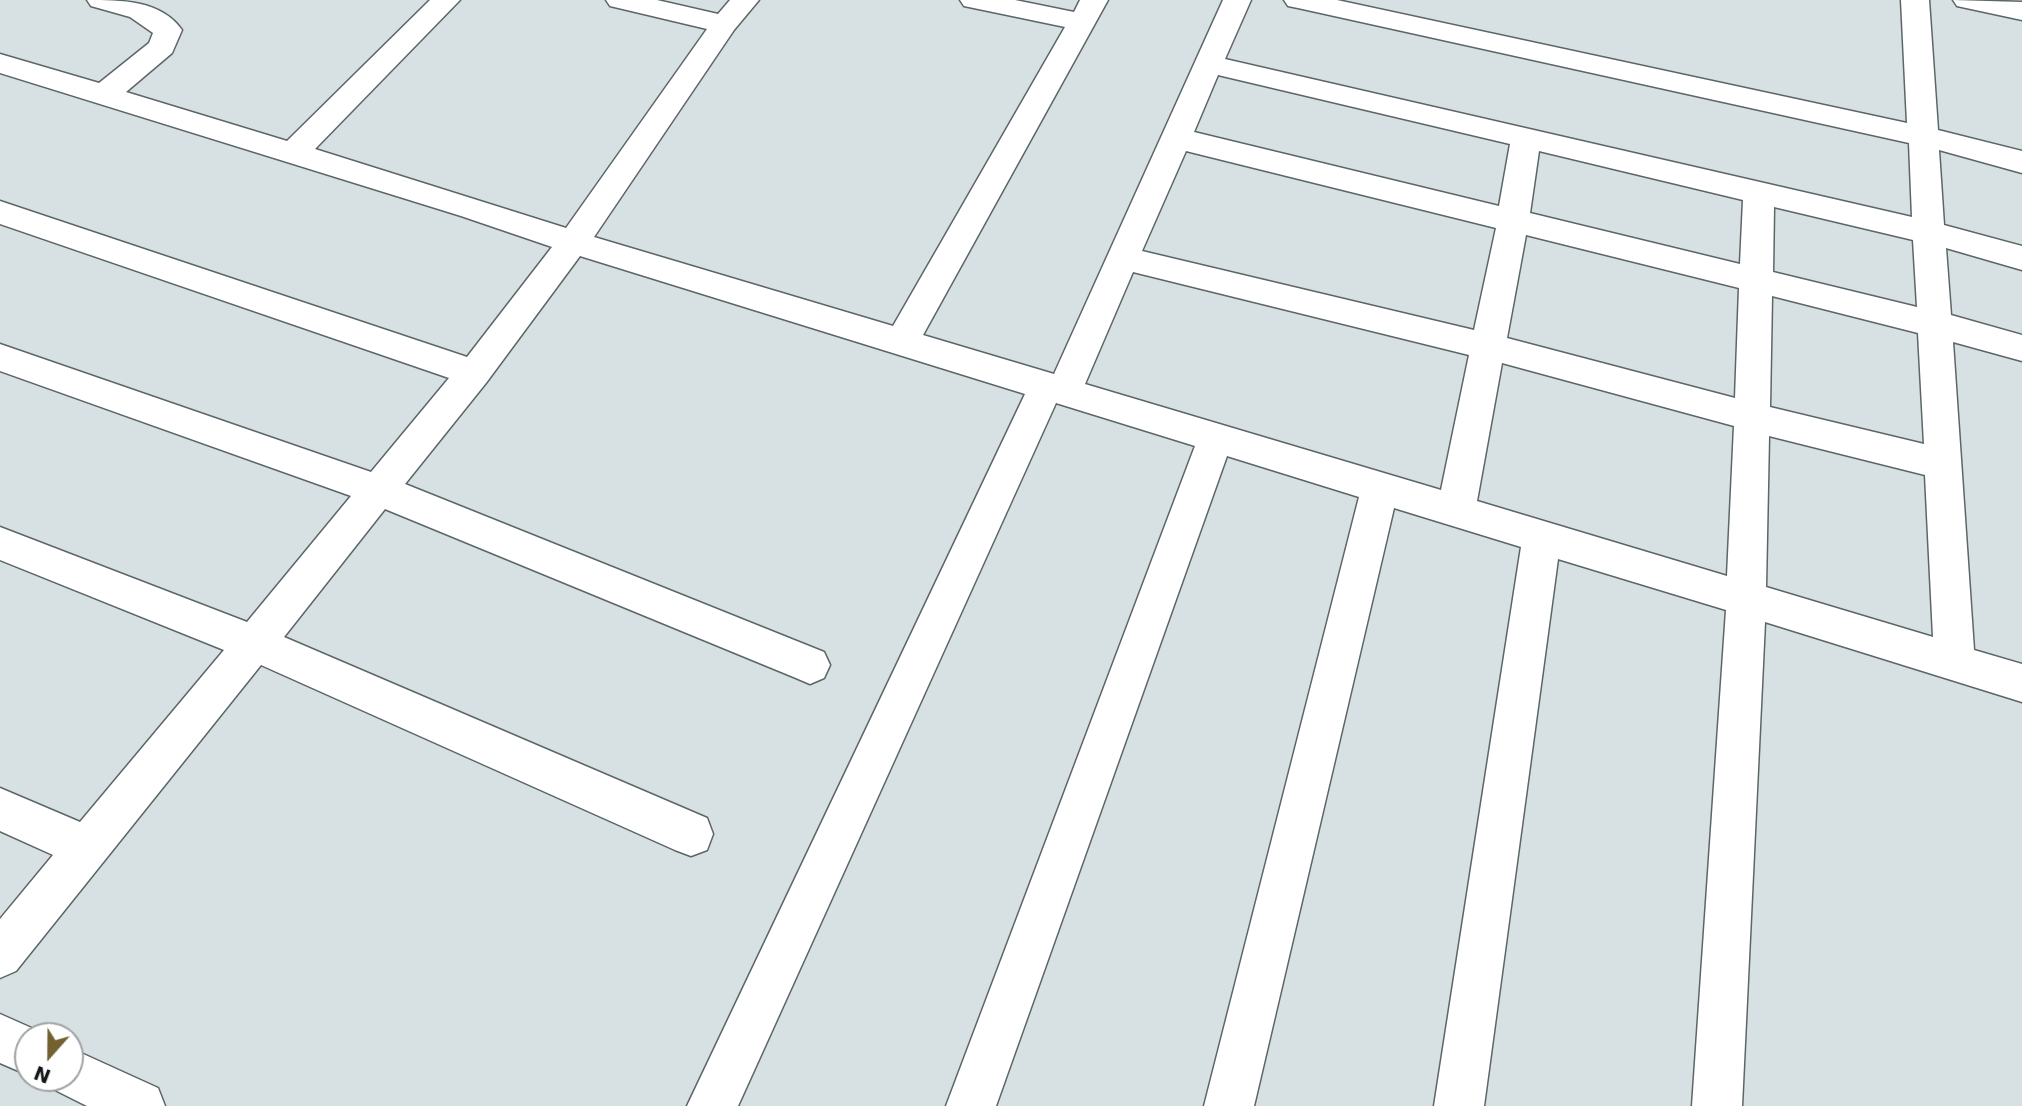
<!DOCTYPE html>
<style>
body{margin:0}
#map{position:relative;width:2022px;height:1106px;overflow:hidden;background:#d7e1e4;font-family:"DejaVu Sans",sans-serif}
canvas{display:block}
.north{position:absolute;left:14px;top:1022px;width:70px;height:70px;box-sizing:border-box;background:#fff;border:2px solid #a1a3a3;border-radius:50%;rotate:201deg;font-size:19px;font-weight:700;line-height:28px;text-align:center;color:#141818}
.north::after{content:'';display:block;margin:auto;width:24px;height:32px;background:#736230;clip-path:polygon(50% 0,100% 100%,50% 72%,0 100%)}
</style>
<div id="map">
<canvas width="2022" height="1106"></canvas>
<div class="north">N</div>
</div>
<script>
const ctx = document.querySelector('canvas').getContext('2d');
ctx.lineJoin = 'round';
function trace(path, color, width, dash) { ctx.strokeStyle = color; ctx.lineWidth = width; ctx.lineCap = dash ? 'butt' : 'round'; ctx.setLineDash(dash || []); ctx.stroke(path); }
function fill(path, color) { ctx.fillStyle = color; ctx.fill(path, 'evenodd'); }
const minor = new Path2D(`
 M87,0C121,0 161,0 182,30L172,53L126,92L287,141L430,0H460L315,149L566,228L707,29L610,6L606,0H657L718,14L730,0H759L734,30L594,237L893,326L1065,27L964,6L960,0H1015L1074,12L1080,0H1108L923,335L1054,374L1223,0H1251L1225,59L1912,217L1909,143L1298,8L1288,6L1284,0H1337L1907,123L1901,0H1929L1938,130L2022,151V173L1939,150L1944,225L2022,246V270L1946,248L1951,315L2022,335V361L1953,342L1974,650L2022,664V702L1765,622L1742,1106H1692L1726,610L1558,559L1484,1106H1434L1521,547L1394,508L1254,1106H1204L1359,497L1227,456L996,1106H946L1195,446L1056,403L738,1106H687L1025,394L580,256L486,383L405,484L824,652L830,665L824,678L810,684L796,678L385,509L284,637L707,818L713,834L707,850L691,856L675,850L261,665L16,971L0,978V919L53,855L0,831V788L80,822L224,650L0,560V527L247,622L351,496L0,371V344L371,472L449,378L0,224V201L467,357L552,247L461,216L0,73V54L99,83L149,43L153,33L130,17L91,6ZM1218,75L1510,144L1499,206L1194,132ZM1186,151L1496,228L1474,330L1142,251ZM1539,151L1743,200L1740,264L1530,213ZM1774,207L1913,240L1917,307L1773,272ZM1526,235L1739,288L1735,398L1507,338ZM1133,272L1469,355L1441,490L1085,384ZM1772,296L1918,333L1924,444L1770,407ZM1502,363L1734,426L1727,576L1477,501ZM1769,436L1925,475L1933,637L1766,587Z
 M1953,0L2022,2V20L1957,6Z
 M0,1014L45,1034L46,1036H28V1075L0,1063Z
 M70,1048L158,1088L165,1106H87L53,1089L48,1078H70Z`);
trace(minor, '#5c6567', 3);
fill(minor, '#fff');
</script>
